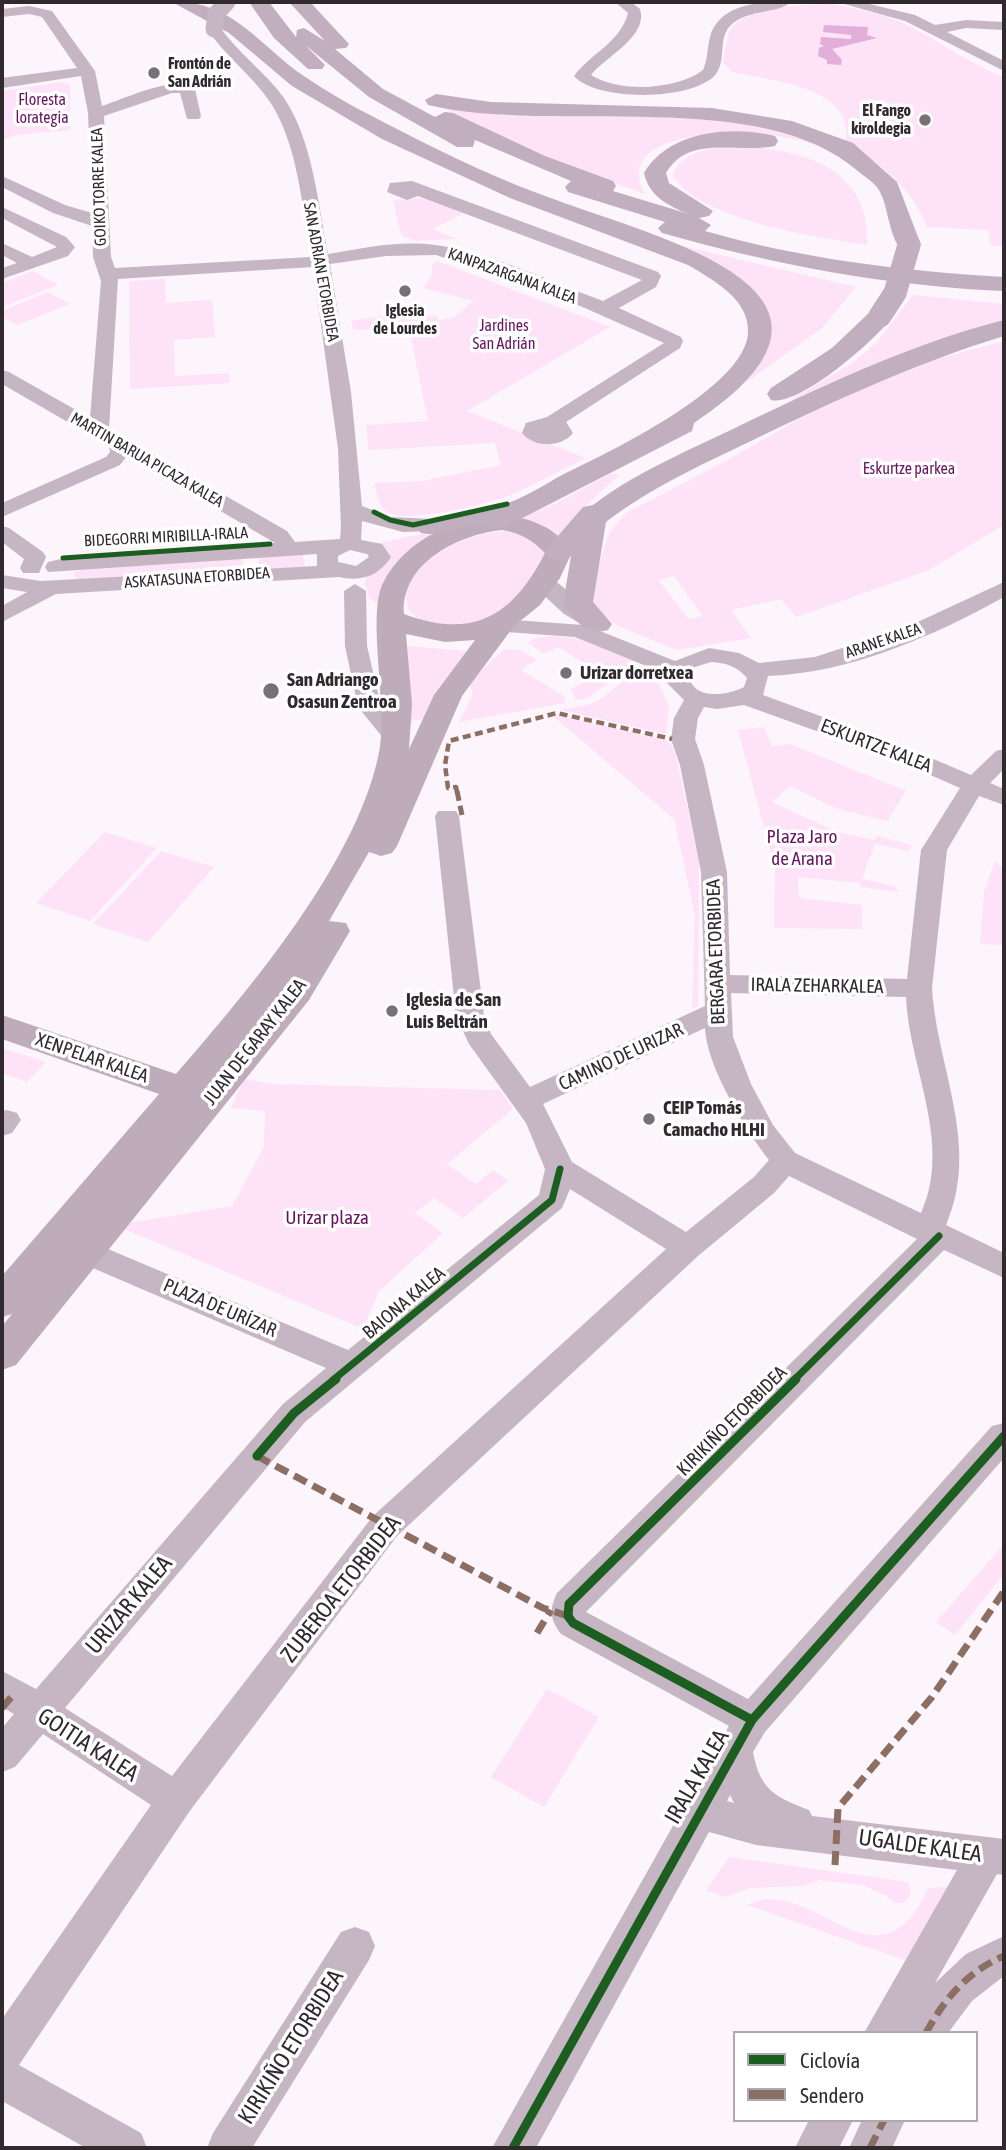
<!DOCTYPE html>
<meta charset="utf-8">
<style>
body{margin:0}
#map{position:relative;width:1006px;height:2150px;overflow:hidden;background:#fcf5fb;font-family:"Asap Condensed",sans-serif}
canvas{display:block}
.frame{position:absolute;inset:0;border:4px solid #302a2f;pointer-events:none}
.legend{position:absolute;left:733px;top:2031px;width:245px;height:91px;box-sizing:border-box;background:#fff;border:2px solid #acaaac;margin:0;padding:9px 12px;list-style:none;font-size:21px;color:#302a2f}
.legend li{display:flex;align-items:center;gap:14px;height:35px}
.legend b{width:35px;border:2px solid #acaaac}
</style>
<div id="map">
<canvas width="1006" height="2150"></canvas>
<div class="frame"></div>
<ul class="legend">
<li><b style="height:9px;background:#1b5e20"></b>Ciclovía</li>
<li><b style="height:9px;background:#8d6e63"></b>Sendero</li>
</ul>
</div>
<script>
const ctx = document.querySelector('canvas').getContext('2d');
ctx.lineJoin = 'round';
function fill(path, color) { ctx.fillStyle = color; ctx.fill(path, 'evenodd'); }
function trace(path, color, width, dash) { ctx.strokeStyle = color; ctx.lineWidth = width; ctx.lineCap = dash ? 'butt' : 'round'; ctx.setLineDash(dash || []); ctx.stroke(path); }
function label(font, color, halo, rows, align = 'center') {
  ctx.font = font + ' "Asap Condensed",sans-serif'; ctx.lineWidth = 7; ctx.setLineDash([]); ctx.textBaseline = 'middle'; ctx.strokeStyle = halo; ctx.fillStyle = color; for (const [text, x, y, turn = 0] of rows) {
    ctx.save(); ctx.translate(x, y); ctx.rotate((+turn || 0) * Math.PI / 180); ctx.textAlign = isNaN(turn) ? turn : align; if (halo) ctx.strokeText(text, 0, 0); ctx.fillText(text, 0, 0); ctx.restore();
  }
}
const green = new Path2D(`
 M832,4C858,9 883,13 907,25C940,41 969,64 1004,77V246H991L988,230L927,227C913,189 880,163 846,143C855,86 773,81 732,72L723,62C725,53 726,37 731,29C748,5 805,5 832,4Z
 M61,82L69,84L70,87V130L16,135L2,140V91Z
 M441,107C566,130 697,97 818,145C798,140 779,135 759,134C724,132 612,133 645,194L549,160Z
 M723,146C788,146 872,161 867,245C819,238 696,219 673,175C682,153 701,151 723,146Z
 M427,198L468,211L433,229L457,239L415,241L401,235L393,200Z
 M674,244L856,287L822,328L744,384C810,309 737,273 674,244Z
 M437,261L610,327L467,411L585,458C561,470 537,483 513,494C491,503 406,525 387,512C378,506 377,493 374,483L422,481L501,465L495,443L369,450L366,425L428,421L410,333L425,327L412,323L402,328L354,330L351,321L396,314L437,316L439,320L453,318L473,301L424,288L433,273L432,264Z
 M33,271L58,285L2,307V283Z
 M165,279L166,303L212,300L215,337L174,340L175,376L229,373L230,383L130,389L129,281Z
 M48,292L70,304L17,325L2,317V311Z
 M913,295L1004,304V322C921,343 845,376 768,414L855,361L877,342Z
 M1004,341V525L927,571L796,617L781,599L731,610L751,638L677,650L620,627L602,615L594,606L589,595L609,533L626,513L726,461L844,393L915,365ZM674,576L703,616L688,619L659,580Z
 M610,474H620L575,516L560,541L513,521L553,505Z
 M435,531L441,533L379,604L370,599L365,584L375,544Z
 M509,531L519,532L545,546L546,562C535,575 516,606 503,613C480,626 428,633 409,611L405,593C421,553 468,532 509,531Z
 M258,553L303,554L305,568L259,569Z
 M242,554L243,570L80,580L74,577V573L81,569Z
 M554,636L586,639L635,660V663L587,698L576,700L571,689L600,673L558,647L544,654L528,643L536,638Z
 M407,646L467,651L435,694L426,718L411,721Z
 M504,649L520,650L537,660L521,670L564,696L565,703L459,722L473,693L470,686L474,678Z
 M645,664L659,673L657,679L669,708L666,734L560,710L591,704L602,698Z
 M560,716L665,740L674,748L699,861L698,1006L692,1009L695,915L674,819L554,717Z
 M764,727L772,746L790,744L906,791L887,821L838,809L790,786L772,802L837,832L875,840L877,836L912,845L908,851L875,844L862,879L895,886L898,892L860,887V883L798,877L799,898L862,905V929L774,928L775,868L738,730Z
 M105,832L157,848L90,921L36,903Z
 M161,851L214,867L148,942L93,924Z
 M995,861L1004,869V945L980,944L984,892Z
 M2,1048L46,1062L27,1082L2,1073Z
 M244,1079L272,1084L500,1090L513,1109L447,1164L476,1184L493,1170L508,1181L463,1218L434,1198L415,1213L443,1233L379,1291L363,1329L124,1229L128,1223L232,1206L264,1147L265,1111L231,1108Z
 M1004,1544V1574L955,1635L936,1622Z
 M547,1689L599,1717L544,1807L491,1777Z
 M729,1857L908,1882L911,1894L904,1903H894L885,1895L862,1885L819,1880L802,1886L750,1888L726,1897L706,1891Z
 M948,1887L908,1961L747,1905C812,1871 878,2001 928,1888Z`);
const water = new Path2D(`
 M824,25L868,27L867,35L877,38L832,49L842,60L841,65L827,64V60L818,56L819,48L824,46L820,44L821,37L851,39V35L823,32Z`);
const minor = new Path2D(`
 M615,2H631L640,9C649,36 605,57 591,75C619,93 677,90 703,70C708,59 707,48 710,37C719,3 763,1 791,2C778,14 749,9 732,24C717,37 727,59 716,74C694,101 597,102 574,76C591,53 621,42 628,13Z
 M837,2H861L915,15L935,25L966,20L1004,22V30L966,28L947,32L1004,61V71L905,21Z
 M29,6L52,11L95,71L102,106C123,99 178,73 195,89L201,116L199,119H187L180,93H172L104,116L111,257L115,268L311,257C302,207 298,144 270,102C252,75 225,56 207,29L214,25L219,26C238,53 265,72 284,98C313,141 318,204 328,254C363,248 400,240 435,245C489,252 552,282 603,301L642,280L418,196L407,200L387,192L390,183L412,181L658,272L661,276L656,287L619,308L681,337L683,341L680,348L566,422L573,433C561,448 534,448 522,433L526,423L547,417L664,343L553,294L436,255L386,256L330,264L351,392L362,506L391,517L455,520L465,526L462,530L403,532L362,521L361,540L382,544L391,557C379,576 361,582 339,577L56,594L2,622V606L27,592L2,588V575L41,581L317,566V554L48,572L45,567L48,562L74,556L275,543L127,456L120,465L2,517V503L106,457L110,452L109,446L2,384V370L9,372L90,418L101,281L93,257L92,226L53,213L2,187V176L65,205L92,213L88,113L81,76L2,88V78L77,68L42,17L29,14L2,17V9ZM313,267L338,449L341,528L340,539L295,542L287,531L109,429L118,279ZM350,550L367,554L369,557L356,566L338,562V556Z
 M2,207L66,237L75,247L68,256L2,279V268L17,263L2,255V243L32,257L57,247L2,218Z
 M2,526L9,528L43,552L46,557L39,573H23L20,568L24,559L2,542Z
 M544,576L552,578L604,621L601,626L590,627L675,661L709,648L739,653L759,663L815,657L909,626L1004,582V597C934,636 850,673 768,676L763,695L910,749L971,775L996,751L1004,749V769L990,783L1004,789V805L979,796L947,850L932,988C937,1069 981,1145 946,1225L1004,1253V1278L944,1250L586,1612L748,1699L992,1426L1004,1423V1458L765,1732L753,1752C760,1791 776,1797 809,1810L812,1816L1004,1839V1875L997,1874L935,1983L966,1954L1004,1936V1976L972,2001L948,2033H864L957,1870L756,1845L709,1832L536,2148H492L729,1726L561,1634C550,1619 549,1610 557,1593L917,1239L789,1176L774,1193L698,1256L397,1536L189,1812L19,2065L141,2133L147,2148H86L2,2101V2019L151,1805L43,1734L15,1767L2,1772V1728L14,1714L2,1707V1671L36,1689L283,1404L326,1368L74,1260L70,1252L74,1244L85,1240L96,1244L348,1350L539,1195L545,1169L526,1123L469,1044L456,1016L435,816L438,811H456L459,816L484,1016L491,1034L530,1087L705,1006L701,872L680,765L671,739L674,718L684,700L666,682V674L575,637L492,631L489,626L500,619L583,625L564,614L536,588L533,583L536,578ZM711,662C726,663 737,666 747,678L744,687C727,696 690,701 689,673L695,667ZM744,705L894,759L960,788L921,850L907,979L730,975L727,872L704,765L695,739L698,718L704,707L717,709ZM731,993L906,997C909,1068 953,1143 921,1213L795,1153L773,1125L751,1084L733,1037ZM705,1028C706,1065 746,1131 769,1160L754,1177L686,1232L572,1162L543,1104ZM570,1189L666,1249L373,1516L172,1776L65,1708L305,1422L562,1208ZM730,1795L734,1803L727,1801Z
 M355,584L366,591L367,646L381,706L408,739L404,744H388L358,707L345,646L344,591Z
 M7,1110L17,1113L21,1120L12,1133L2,1136V1111Z
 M355,1927L369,1932L375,1946L369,1960L252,2148H207L213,2133L341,1932Z
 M809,2120H853L839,2148H795Z
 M862,2120H905L892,2148H849Z`);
const major = new Path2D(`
 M502,514C531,519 555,526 572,552L560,578L540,605L514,626L462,696L397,846L392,853L381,856L369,852L329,921L346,923L350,931L309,1000L16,1365L2,1370V1326L12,1314L2,1317V1276L159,1094L2,1039V1015L176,1074C249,990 361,858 380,747C387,703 367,614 383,583C406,538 455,519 502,514ZM502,530C521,533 532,540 545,553C513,616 473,640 404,614C400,563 460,534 502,530ZM406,634L445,642L475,640L434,695L409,749L412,704Z`);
const highway = new Path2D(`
 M172,2C230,0 256,41 298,72C329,94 365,113 399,130C451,157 504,182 559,201C668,241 890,294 694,423L692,431L505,527C495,530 492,527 483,526C462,523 442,538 421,533L417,527L421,521C448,514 478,513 505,504C524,498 544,485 562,475C607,453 745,388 748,333C750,299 713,280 688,265L510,198L382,139L292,86L229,33Z
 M249,2H269L296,37L297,30L304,28L325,41L289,2H310L349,44L346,48L335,49L383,89L435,117L445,112L453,113L545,156L613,181L616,186L613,191L689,214C668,206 649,196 644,173C668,131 731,125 775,136L778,141L775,146C739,154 689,133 666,173L669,183L713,211L709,216L699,218L711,225L705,231C802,259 903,271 1004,277V291C888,286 774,265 662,233L658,228L665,222L568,192L565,187L571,181L475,140L473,147H457L369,97L305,45L325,65L322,69H308L274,38Z
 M436,94L491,102L712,108L792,121L853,143L897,182L921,245L917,250H901C888,233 889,208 879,190C875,183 865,177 859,172C761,85 553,135 428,105L425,100Z
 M880,308L889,311L893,316C876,340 799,407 771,400L767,394L771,388L832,348L871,311Z
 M1004,320V336C916,363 834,401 751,441C701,465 650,488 606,522L593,602L612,624L608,630C586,636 575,621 563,604L571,556L559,561L549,558L544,552L583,507L593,505C635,473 685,452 733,429C820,387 910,344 1004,320Z`);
const minorBridge = new Path2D(`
 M214,29L216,14L227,2`);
const highwayBridge = new Path2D(`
 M880,316L895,293L909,245`);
const quietFar2 = new Path2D(`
 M457,792L456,787L448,788L445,765L449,741L557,713L672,739`);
const quietFar1 = new Path2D(`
 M457,791L462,815`);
const quiet = new Path2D(`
 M257,1456L543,1608L568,1616
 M537,1633L551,1610
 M2,1708L13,1695
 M835,1865L838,1808L932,1697L1004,1591
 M926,2033C944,1999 968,1971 1004,1956
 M870,2148L884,2120`);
const cyclewayFar2 = new Path2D(`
 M374,512L390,520L413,525L507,504
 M63,558L270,544`);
const cyclewayFar1 = new Path2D(`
 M333,1380L552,1200L560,1169
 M794,1380L939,1236`);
const cycleway = new Path2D(`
 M257,1456L294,1413L336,1379
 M752,1720L573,1623L568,1616L569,1604L796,1379
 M513,2148L752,1720L1004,1436`);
const markers = [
 [154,73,7,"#777176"],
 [925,120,7,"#777176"],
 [405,291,7,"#777176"],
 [566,673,7,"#777176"],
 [271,691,9,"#777176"],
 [392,1011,7,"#777176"],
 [649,1119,7,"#777176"]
];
const farPoinames = [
 ["Frontón de",168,64],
 ["San Adrián",168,82],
 ["El Fango",911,111,"right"],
 ["kiroldegia",911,129,"right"],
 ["Iglesia",405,311,"center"],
 ["de Lourdes",405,329,"center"]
];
const farParknames = [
 ["Floresta",42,100],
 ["lorategia",42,118],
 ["Jardines",504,326],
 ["San Adrián",504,344],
 ["Eskurtze parkea",909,469]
];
const farStreetnames = [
 ["GOIKO TORRE KALEA",99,187,-92],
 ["SAN ADRIAN ETORBIDEA",321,272,80],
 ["KANPAZARGANA KALEA",512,276,20],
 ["MARTIN BARUA PICAZA KALEA",147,460,30],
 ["BIDEGORRI MIRIBILLA-IRALA",166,537,-3],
 ["ASKATASUNA ETORBIDEA",197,578,-4],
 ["ARANE KALEA",883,641,-19]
];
const poiNames = [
 ["Urizar dorretxea",580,673],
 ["San Adriango",287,680],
 ["Osasun Zentroa",287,702],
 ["Iglesia de San",406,1000],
 ["Luis Beltrán",406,1022],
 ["CEIP Tomás",663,1108],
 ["Camacho HLHI",663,1130]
];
const streetNames = [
 ["ESKURTZE KALEA",876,746,21],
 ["BERGARA ETORBIDEA",716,952,-92],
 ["IRALA ZEHARKALEA",817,986,1],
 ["JUAN DE GARAY KALEA",255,1042,-52],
 ["CAMINO DE URIZAR",621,1057,-25],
 ["XENPELAR KALEA",92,1058,19],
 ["BAIONA KALEA",404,1303,-40],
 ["PLAZA DE URÍZAR",220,1308,23],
 ["KIRIKIÑO ETORBIDEA",732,1421,-45]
];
const parkNames = [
 ["Plaza Jaro",802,837],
 ["de Arana",802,859],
 ["Urizar plaza",327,1218]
];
const nearStreetnames = [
 ["ZUBEROA ETORBIDEA",341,1589,-52],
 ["URIZAR KALEA",129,1605,-50],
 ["GOITIA KALEA",88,1745,33],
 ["IRALA KALEA",697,1777,-60],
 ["UGALDE KALEA",920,1846,8],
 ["KIRIKIÑO ETORBIDEA",291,2047,-58]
];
fill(green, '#fde2f8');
fill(water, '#e2afda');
fill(minor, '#c6b6c3');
fill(major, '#beacbb');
fill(highway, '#c1afbf');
trace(minorBridge, '#c6b6c3', 17);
trace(highwayBridge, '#c1afbf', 23);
trace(quietFar2, '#8d6e63', 4.5, [8, 4.5]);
trace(quietFar1, '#8d6e63', 5, [10, 5]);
trace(quiet, '#8d6e63', 7, [14, 7]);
trace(cyclewayFar2, '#1b5e20', 5);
trace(cyclewayFar1, '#1b5e20', 7);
trace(cycleway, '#1b5e20', 9);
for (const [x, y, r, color] of markers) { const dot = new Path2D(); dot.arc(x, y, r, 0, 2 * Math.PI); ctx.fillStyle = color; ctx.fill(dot); trace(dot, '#fff', 2.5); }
label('bold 16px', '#302a2f', '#fff', farPoinames, 'left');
label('16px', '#67145f', '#fff', farParknames);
label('16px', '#302a2f', '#fff', farStreetnames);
label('bold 19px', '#302a2f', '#fff', poiNames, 'left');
label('19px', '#302a2f', '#fff', streetNames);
label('19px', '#67145f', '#fff', parkNames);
label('23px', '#302a2f', '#fff', nearStreetnames);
</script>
